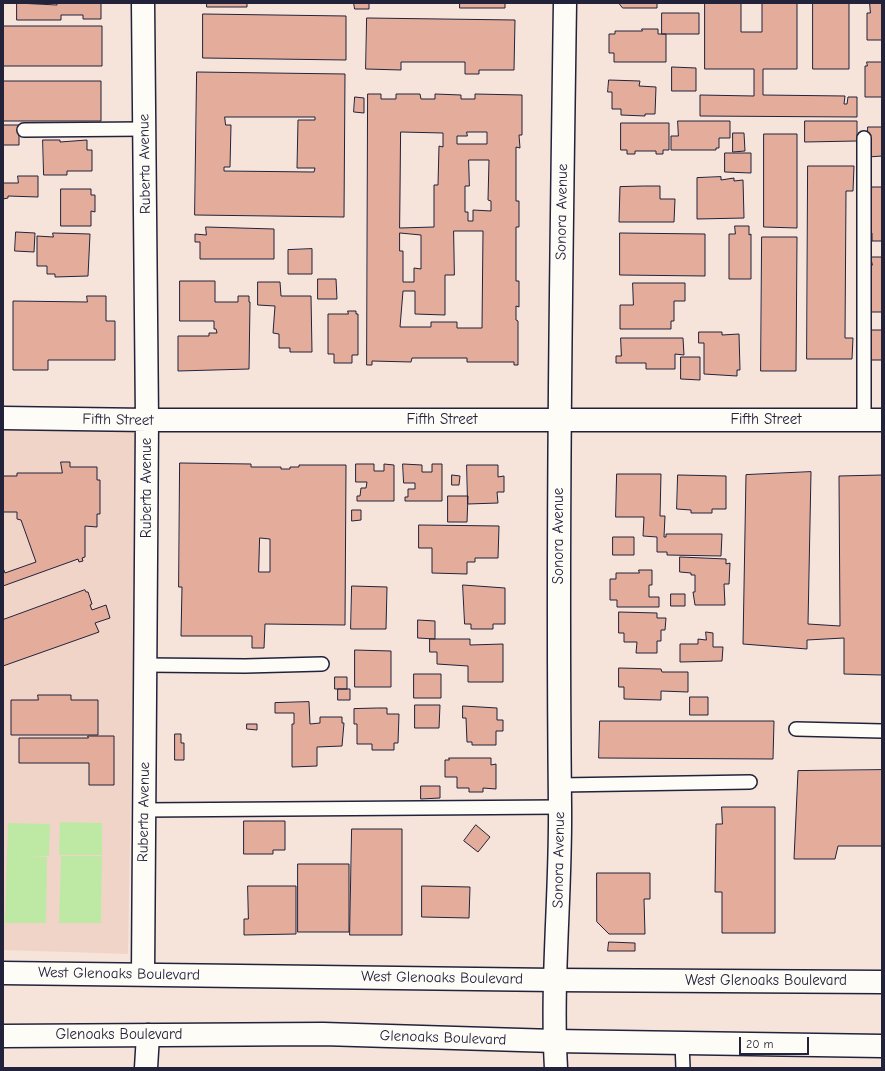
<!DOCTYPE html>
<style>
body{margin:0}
#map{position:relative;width:885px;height:1071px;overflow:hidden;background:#f6e4db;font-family:"Comic Neue",sans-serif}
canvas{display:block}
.frame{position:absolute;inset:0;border:4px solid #22223b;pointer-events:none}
.scale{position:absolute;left:739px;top:1037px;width:70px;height:18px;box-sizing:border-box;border:2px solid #22223b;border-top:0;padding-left:5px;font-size:12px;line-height:14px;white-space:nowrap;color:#22223b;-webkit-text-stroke:3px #fdfcf7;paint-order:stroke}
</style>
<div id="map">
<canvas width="885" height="1071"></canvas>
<div class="frame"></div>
<div class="scale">20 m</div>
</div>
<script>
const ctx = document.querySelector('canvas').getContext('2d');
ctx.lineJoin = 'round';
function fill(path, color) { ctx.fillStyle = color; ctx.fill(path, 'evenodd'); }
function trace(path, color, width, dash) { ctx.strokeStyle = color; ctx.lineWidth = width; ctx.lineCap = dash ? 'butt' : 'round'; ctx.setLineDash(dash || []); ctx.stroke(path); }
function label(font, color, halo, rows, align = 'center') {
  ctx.font = font + ' "Comic Neue",sans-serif'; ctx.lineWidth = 3; ctx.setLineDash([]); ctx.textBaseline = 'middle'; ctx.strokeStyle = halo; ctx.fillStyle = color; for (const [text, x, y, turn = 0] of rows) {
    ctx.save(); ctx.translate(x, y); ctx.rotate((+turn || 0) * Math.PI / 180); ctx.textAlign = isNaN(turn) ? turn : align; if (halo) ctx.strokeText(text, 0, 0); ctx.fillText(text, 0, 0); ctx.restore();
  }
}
const built = new Path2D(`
 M3,427L137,431L128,954L3,950Z`);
const green = new Path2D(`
 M60,822L102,823V855H59Z
 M8,823L50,824L49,856H31L47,857L46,923H5Z
 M61,856H102L101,923H59Z`);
const building = new Path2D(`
 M17,3L57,5V3H101V19H83V15H61V20H17Z
 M207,3H247V7H207Z
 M354,3H369V9H355Z
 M460,3H505V8H460Z
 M619,3H657V8H623Z
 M705,3H741V32H762V3H797V69H763V95L845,96L844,104H847L848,97H857V117L700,116V95L754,96V69H705Z
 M813,3H849V69H813Z
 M870,3H882V40H867V13H870Z
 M662,13H699V34H662Z
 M203,14L346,16V60L203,58Z
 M367,18L515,20L514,70H479V74H465V62H401V70L366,69Z
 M3,26H102V66H3Z
 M642,29H658V34H666V62H614V53H609V34H615V31H642Z
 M867,62H882V97H865V66H867Z
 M672,67L696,68V91H672Z
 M197,72L345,74L344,217L195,215ZM225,117H315V120H298L297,168H315L314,172L224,171V167H230L231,125H226Z
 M609,80L640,81L639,86L656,87L655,114H645V116L621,115V109H612V92H608Z
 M3,81H101V121H3Z
 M368,94H381V99H396V94H420L421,99H435V94L461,95V99H475V94L522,95V135H519L520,148L516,147V201H519V227H516V281H519V307L516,306V320L518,321V365H514V362H467V358H412L411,362L372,361V365H367ZM401,132L443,133V147L439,146L438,185H434V227L400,228ZM467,132H487V144H457V136H467ZM469,160H489L488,200L491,201V211L473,210V221H468V212H465V186H469ZM454,231H483L482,328H457V322H431V327H400L403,291H415V314L445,315V275H454ZM400,233L421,235V269L414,268V282H403V251H400Z
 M355,97L364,98V113L354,112Z
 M678,121H730V138H719V148H716V150H671V136H678Z
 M805,121H857V141L805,142Z
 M621,123H669V150H663V154H656V151H635V154H627V150H621Z
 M3,125H19V145H3Z
 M868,127H882V156L868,157Z
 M733,133H744L745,151L733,152Z
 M764,134H797V228L764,227Z
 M43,140H60V142L87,140V150H92V171H67V175H44Z
 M725,153H751V173L725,172Z
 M808,166H854L853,191H846L845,338H853L852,359H807Z
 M18,176H38V197L8,196V198L3,199V183H18Z
 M721,177V180L734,178V181L743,180L744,218L697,219V178Z
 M644,186H660V199H675L674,222H619L620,187Z
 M872,187H882V241H872V233H870V225H871L870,194H871Z
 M61,189H91V195H95V212L91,211V226H61Z
 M735,226H749V235L751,234V279H729V234H735Z
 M206,227L274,229V259H200V242H195V234L206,235Z
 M16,232L35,233L34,252L15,251Z
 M53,233L90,234L88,276L55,277V274H47V266H37V236L53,237Z
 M620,233L705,234V276L620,275Z
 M762,237H797L796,371H761Z
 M312,249V274H288V250Z
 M871,257H882V312H871V304H869V295H871L869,264L872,265Z
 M318,279H336L337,299H318Z
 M180,281H215V302H238V296H249V302H250L249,369L178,371V336H209V333H217L216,329H214V321H180Z
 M258,282H280L281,296H311L312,352H290V348H279V334L273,333L275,306L258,305Z
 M633,283H685V301H674V321H671V329H620V305H633Z
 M87,296H106V321H115V360H48V370H13V301L87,302Z
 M348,311H356V314H358V355H352V363H334V354H328V314H348Z
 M869,330H882V360H869Z
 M699,332H722V335L739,334L740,370H737V376L704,374V343H699Z
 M621,338H683L684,355L675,354V369H646V363H616V356H621Z
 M681,357H700V380L681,379Z
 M61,462H70V467H97V480H100V514H97V527L85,526V557L82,558L83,561L79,562L78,559L3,586V568L5,573L36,562L21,520L17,519V512H3V476H17V473H62Z
 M180,463L251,464V467H281V469H290V467H299V465H346L345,625L265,624L264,648H252V636H181L182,587H179ZM260,538L270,539V572H259Z
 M356,464H374V471H384V464L394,465V501H357V496H360L361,488H366L367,482H356Z
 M403,464L422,465V472H432V464H442V501H405V497H408V489H415V483H404Z
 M467,465H498V477L504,476V492H497L498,503L468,504Z
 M811,472L808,624L840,626L839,476L882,475V675L844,674V638L807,640V649L743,644L746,475Z
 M617,474H661L660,516H665L664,537H666V534H722L721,556L667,555V552H657V537L643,536L644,517H616Z
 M452,475L460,476L459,485H452Z
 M678,475L726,476V509H712V513H691V510L677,509Z
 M448,496H468L467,522H448Z
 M352,510H361V520L352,521Z
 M419,525L499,526L498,558H475V562H467V574L432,573V548H419Z
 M613,537H634V555H613Z
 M680,557L726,559V564L730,563L729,584H724L725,605H695L693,592H695V575H691V573L680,572Z
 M639,570H652V585H649V597H659V607H617V600H610V579H616V573H639Z
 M463,585L505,588V624H493V629H471V624H465Z
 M352,586L387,587L386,629H351Z
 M85,590L86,592H88L92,604L90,605L92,610L106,605L110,618L95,623L99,632L3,666V620Z
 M671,594H685V606H671Z
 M619,612L657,613V618H666L665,630H661V641H657V653H636L637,642H624V633H619Z
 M418,620L435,621V639L418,638Z
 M706,632L713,633V647H723L722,661L680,662V644H698V639L706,640Z
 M430,639H470V645L503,644V682H468V666L437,664V652H430Z
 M355,650L391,651V687H355Z
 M619,668L661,669L662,672H688V692L661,691V700L624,699V687H619Z
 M414,674H441V698H414Z
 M335,677H347V689H335Z
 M338,689H350V700H338Z
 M38,695H71V700H98V735H11V700H38Z
 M690,697H708V715H690Z
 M309,702L310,724L320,723V717H342V723H344L342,746L317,747V766L292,767V724H294V713H275V703Z
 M415,705H440L439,728H415Z
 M463,706L497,708V720H503V731H496V745H472V742H467L466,718H463Z
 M378,708H387V714H399L398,743H394V750H372V744H357V724H354V709Z
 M600,721H774L773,759L599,758Z
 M247,724H257V730L247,729Z
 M175,734H181V743H184V760H175Z
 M88,736H114V785H89V763H19V738H88Z
 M449,758H491V765L496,764V789L483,788V792H469V788H457V777H445V760H449Z
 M882,770V846H838L835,859H794L798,771Z
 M421,786H440V798L421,799Z
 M722,807H775V933H722V892H715L716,824H722Z
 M244,821H285V850H273V854H244Z
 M476,825L490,837L478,852L464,841Z
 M352,829H402V935H350Z
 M298,864H349V932H298Z
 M597,873H650V899H644L645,934H609L597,922Z
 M248,886H296V934L244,935V919H248Z
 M422,886L470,887L469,918L422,917Z
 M609,942L635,943V951H608Z`);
const service = new Path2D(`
 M24,130L144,129
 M864,420V138
 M146,665L245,666L322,664
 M796,729L882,731
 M560,785L750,782
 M144,810L560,807
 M682,1043L683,1068`);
const minor = new Path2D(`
 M3,418L147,420H882
 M143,974L147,420L143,3
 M146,1068L148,1035`);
const tertiary = new Path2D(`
 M556,1068C551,981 561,893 560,806C557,538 561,271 565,3`);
const secondary = new Path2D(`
 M3,973L555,980L882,982
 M3,1036L323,1034L554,1041L882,1046`);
const streetNames = [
 ["Ruberta Avenue",145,164,-91],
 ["Sonora Avenue",562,212,-89],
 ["Fifth Street",118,420,1],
 ["Fifth Street",442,420],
 ["Fifth Street",766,420],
 ["Ruberta Avenue",147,488,-90],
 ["Sonora Avenue",559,536,-90],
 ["Ruberta Avenue",144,812,-89],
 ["Sonora Avenue",559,860,-89],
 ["West Glenoaks Boulevard",119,974,1],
 ["West Glenoaks Boulevard",442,978,1],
 ["West Glenoaks Boulevard",766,981],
 ["Glenoaks Boulevard",119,1035],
 ["Glenoaks Boulevard",443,1038,2]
];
fill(built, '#f1d4c8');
fill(green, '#bee9a5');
fill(building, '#e4ad9b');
trace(building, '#22223b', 1);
trace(service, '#22223b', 16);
trace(minor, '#22223b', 25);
trace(tertiary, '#22223b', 25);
trace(secondary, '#22223b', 25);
trace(service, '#fdfcf7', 13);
trace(minor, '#fdfcf7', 22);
trace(tertiary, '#fdfcf7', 22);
trace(secondary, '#fdfcf7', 22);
label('15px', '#22223b', '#fdfcf7', streetNames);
</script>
